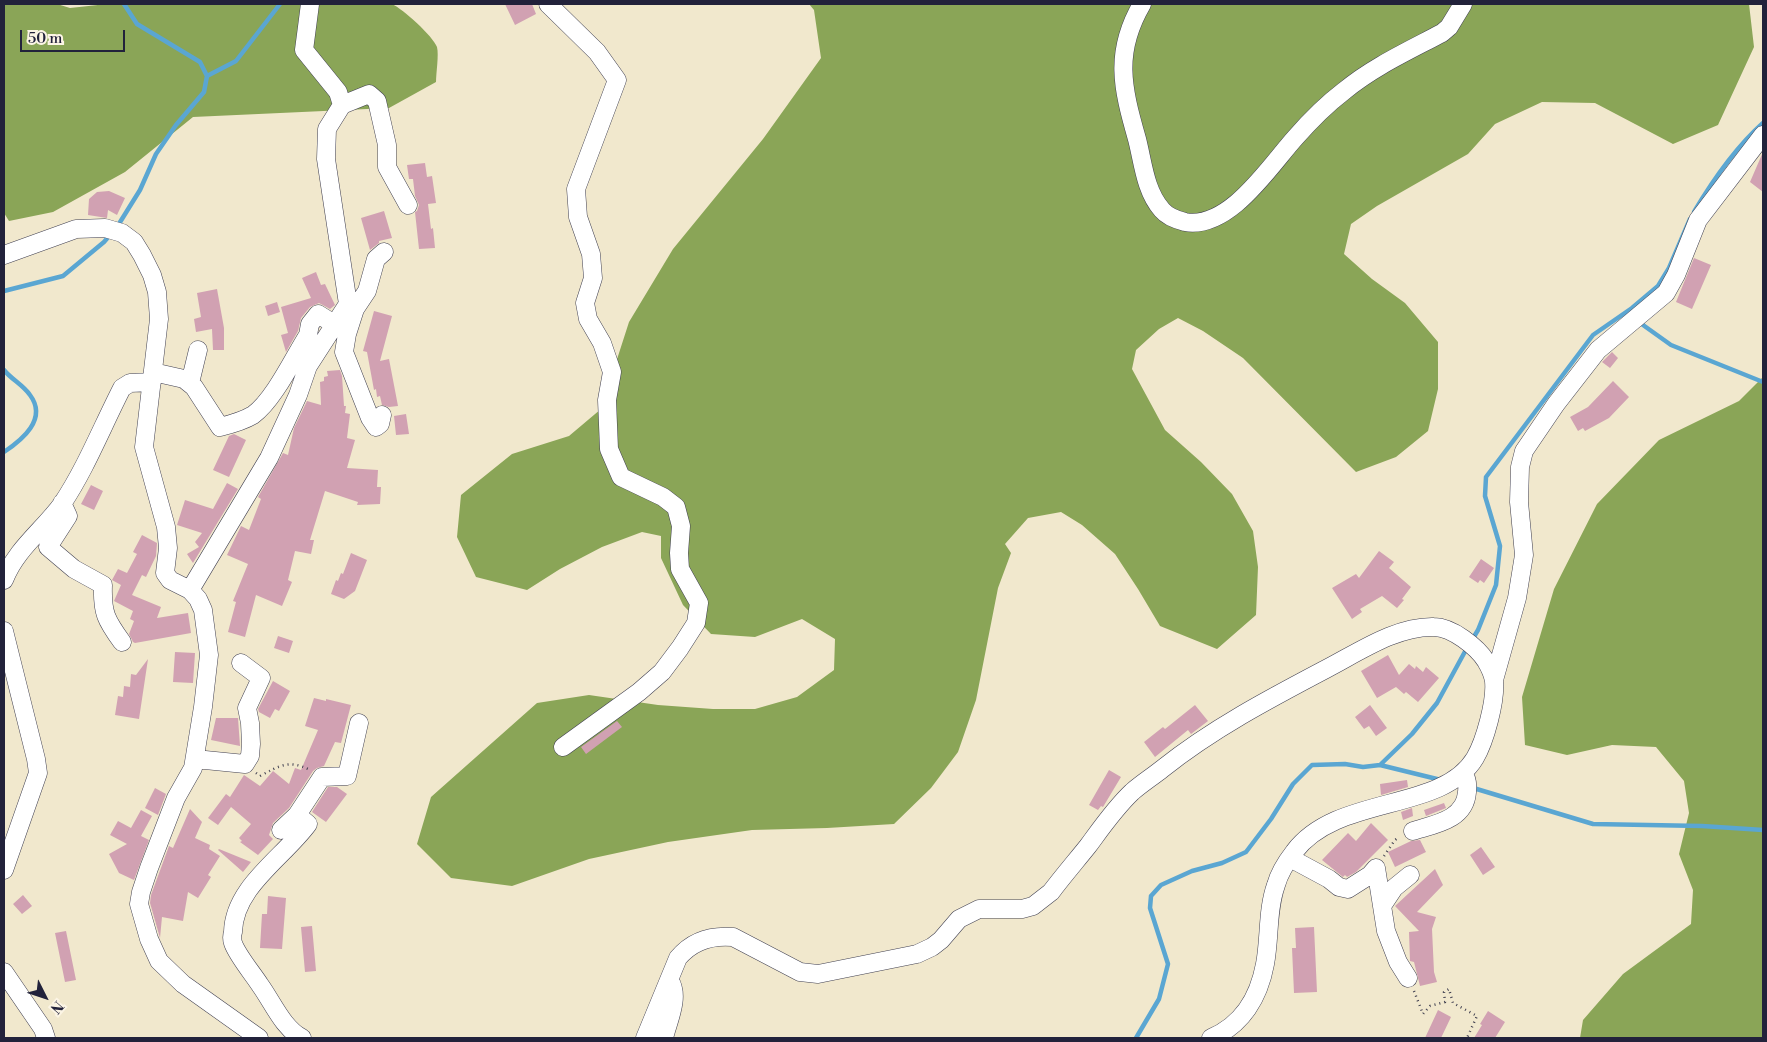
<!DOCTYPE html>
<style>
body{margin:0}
#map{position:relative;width:1767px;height:1042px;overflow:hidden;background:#f1e8cd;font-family:"Libre Bodoni",serif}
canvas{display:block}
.frame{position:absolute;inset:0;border:5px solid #22223b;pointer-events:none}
.north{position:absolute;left:20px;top:972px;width:50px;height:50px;-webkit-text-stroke:4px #fcf5e5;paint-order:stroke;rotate:131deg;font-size:14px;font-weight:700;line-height:20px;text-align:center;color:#22223b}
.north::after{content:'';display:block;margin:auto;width:18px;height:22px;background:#22223b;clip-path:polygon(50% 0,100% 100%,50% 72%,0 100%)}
.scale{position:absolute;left:20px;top:30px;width:105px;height:22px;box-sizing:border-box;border:2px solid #22223b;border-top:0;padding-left:6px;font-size:15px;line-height:18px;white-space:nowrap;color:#22223b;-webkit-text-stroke:4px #fcf5e5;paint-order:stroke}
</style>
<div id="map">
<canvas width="1767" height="1042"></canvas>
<div class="frame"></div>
<div class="north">N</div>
<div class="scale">50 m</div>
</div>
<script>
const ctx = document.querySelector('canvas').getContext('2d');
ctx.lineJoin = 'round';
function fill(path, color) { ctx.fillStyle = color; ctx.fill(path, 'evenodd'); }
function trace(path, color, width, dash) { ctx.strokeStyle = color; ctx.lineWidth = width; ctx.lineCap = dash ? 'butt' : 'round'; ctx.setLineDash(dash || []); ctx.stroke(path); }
const forest = new Path2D(`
 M4,4H57L70,8L107,4H392C403,9 433,36 437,47C439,55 436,73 436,82L389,108L193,117L125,172L53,212L9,221L4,213Z
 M809,4H1749L1754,47L1718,125L1673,144L1595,103L1542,102L1495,124L1468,154L1377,206L1351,224L1344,254L1372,279L1405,303L1438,342V389L1428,431L1396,457L1356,472L1243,358L1203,331L1178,318L1159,329L1136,350L1132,369L1165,430L1201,462L1232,494L1253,531L1258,567L1256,615L1217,649L1160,626L1138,589L1115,554L1082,525L1061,512L1028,518L1005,544L1011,553L998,588L976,700L958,752L931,788L894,824L827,828L752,830L668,842L589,859L512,886L451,878L417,844L431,797L537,703L589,695L658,705L713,709H755L797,697L834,670L835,639L802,619L755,637L711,634L683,605L661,558V536L642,532L602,547L560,569L527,590L476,577L457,537L461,495L512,454L569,436L601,409L629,322L673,249L763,139L821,58L814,10Z
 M1763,377V1038H1580L1583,1020L1623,974L1691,924L1693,890L1679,854L1689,813L1684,781L1656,747L1612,745L1567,755L1525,745L1522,697L1554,589L1597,504L1659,440L1739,401Z`);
const stream = new Path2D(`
 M207,76L236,61L280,4
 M1694,212C1713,180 1735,148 1763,123
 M117,227L140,190L156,154L176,125L204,92L207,76L200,62L137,24L124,4
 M4,291L63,276L104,242L110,235
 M1641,321L1643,325L1671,345L1763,382
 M4,370C11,379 23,385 30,395C48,419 22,440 4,452
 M1472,640L1478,630L1496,585L1500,546L1485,496L1486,477L1593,335L1632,308L1658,286L1669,268L1690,219
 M1380,765L1441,780
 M1470,787L1593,824L1702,826L1763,830
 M1136,1038L1159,999L1168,964L1150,908L1151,896L1161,885L1192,871L1222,863L1246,852L1271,819L1293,784L1312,765L1345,764L1363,767L1380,765L1412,734L1437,703L1468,646`);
const building = new Path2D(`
 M505,4H532L536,14L515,25Z
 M1763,152V192L1750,182Z
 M425,163L427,177L432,176L436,203L428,204L431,229L433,228L435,248L419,249L415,212L417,211L419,205L415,196L413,179H409L407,165Z
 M109,191L125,198L117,215L108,210L107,218L88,215L89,199L97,192Z
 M384,211L392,238L379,241V243L370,250L361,218Z
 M1694,258L1711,265L1692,309L1676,302Z
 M316,272L321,285L325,284L335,305L330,309L319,303L310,307L301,318L298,331L286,352L281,335L288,333L281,307L311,298L302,278Z
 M217,289L224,328V350H213L212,329L196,332L194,319L201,317L197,293Z
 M277,302L280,312L268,316L265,306Z
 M374,311L392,316L380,361L389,359L398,406L389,407L382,405L380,396L377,397L376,389L374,390L367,352L363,351Z
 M1612,352L1618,358L1610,368L1602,362Z
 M340,370L342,376L344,406H346L345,413L350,414L347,438L355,440L347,468L378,470L377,487H381L380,504L357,505L358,502L325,491L310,540H314L311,554L295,551L288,580L292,582L282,606L256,595L245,637L228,632L236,602L233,601L248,564L227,555L241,526L249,530L261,499L258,497L283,453L288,455L294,428L307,401L321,405L320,382L324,381V377L328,376L327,371Z
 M1613,381L1629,397L1609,418L1585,431L1583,428L1578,431L1570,417L1588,407Z
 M406,414L409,434L396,435L394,416Z
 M234,434L246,440L229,477L213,470L229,436Z
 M227,483L238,489L193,563L187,554L199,547L195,542L202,533L177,525L185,500L213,509Z
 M91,485L103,491L94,510L81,504Z
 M142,535L157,543L156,556L146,577L142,575L132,595L161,607L157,618L188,613L191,633L135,643L133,642L129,634L134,621L130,619L133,611L114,601L121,585L112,580L118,569L127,573L137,554L133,552Z
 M1379,551L1394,562L1389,568L1411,587L1402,599L1404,600L1397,608L1382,596L1360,609L1362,612L1352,619L1332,588L1356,574L1359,578Z
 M351,553L367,560L355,591L344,599L331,594L336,580L338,581L341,573L343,574Z
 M1481,559L1494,568L1484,583L1480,580L1478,583L1469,577Z
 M278,636L293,641L289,653L274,648Z
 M175,652L195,653L193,683L173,682Z
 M1388,655L1399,675L1409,664L1415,669L1416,666L1423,672L1426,667L1439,678L1418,702L1406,692L1404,694L1396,687L1377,698L1361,671Z
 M148,659L139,719L115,715L118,696L123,697L124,686L130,687L131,674L136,675Z
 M273,681L290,691L279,711L275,709L270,718L259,712L258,709Z
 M314,698L326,701V699L351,705L341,743L335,742L324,766L317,768L313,771L289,808L273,823L269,835L273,839L258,855L240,842L242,841L239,838L251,824L231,807L218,825L208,818L226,794L230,797L244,775L260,786L273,771L289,784L295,768L301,770L318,730L305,726Z
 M1195,705L1208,721L1191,734L1188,730L1155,757L1144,742L1163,727L1165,729Z
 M1370,705L1387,728L1376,736L1369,726L1364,729L1355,717Z
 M216,718H238L240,746L211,740Z
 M617,721L622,727L586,754L581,747Z
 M1109,770L1121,777L1103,807L1101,806L1098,810L1089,805Z
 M1407,780L1408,787L1381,795L1380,784Z
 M328,787H337L347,794L326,822L312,812Z
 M155,788L166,794L158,815L145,808Z
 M1444,803L1446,808L1426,816L1424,810Z
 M1412,808L1413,816L1403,820L1401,812Z
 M190,809L202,822L195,838L210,845L209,849L220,856L208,875L211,877L198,898L188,892L183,921L162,917L160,938L150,903L151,895L169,846L173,848Z
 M141,810L152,816L141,836L149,840L134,880L119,873L109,854L127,844L110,835L118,821L131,828Z
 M1371,823L1388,840L1356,872L1347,877L1345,875L1343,877L1322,860L1348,833L1356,841Z
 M1420,840L1426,852L1395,867L1388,852L1411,841Z
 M1481,847L1495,867L1483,875L1470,855Z
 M219,849L251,862L243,872L218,850Z
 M1435,869L1443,885L1417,912L1436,917L1432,929L1434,972L1437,982L1420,986L1414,962L1410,961L1409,932L1419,931L1395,906Z
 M23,895L32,906L22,914L13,904Z
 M268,896L286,898L282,949L260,948L262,914H267Z
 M312,926L316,971L305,972L301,927Z
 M1314,927L1317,992L1294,993L1292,948H1296L1295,928Z
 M66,931L76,980L65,982L55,933Z
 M1438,1010L1451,1017L1441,1038H1425Z
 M1488,1011L1505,1022L1495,1038H1474L1482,1025L1480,1024Z`);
const path = new Path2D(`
 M256,773L260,776C279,766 289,759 310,770
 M1384,856L1395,840L1399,837
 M1414,991L1423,1014L1430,1006L1445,1002L1444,992L1449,989L1453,1003L1477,1016L1467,1038`);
const minor = new Path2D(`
 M548,4L597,52L617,80L576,189L578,217L591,254L593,278L585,303L588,319L602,343L612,372L607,400L609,449L621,477L663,497L676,507L681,526L679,553L680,569L699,603L696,623L680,648L662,672L639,692L563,747
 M1142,4C1114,52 1122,87 1137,139C1143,162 1145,191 1162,210C1167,216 1177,220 1185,222C1229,230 1269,167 1295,138C1309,122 1327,104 1344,91C1373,67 1408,51 1442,33L1449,27L1463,4
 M342,105L369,94L377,101L387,145V167L408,205
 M4,255L76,229L105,228L122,233L134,242L142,255L152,275L157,292L159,319L144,447L166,527L168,548L165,573L170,580L190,590L198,599L203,610L209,655L203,707L193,768L176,798L149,868L141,892L139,904L149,939L159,961L183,984L259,1038
 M153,372L184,379L194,387L220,427C232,424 243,421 253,415C274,400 294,357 308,335L310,324L318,314L334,324
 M190,383L198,350
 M382,415L380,424L376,427L370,418L344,352L347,334L355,309L367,291L376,259L384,252
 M62,503L68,516L48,547L74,569L103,585C102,613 106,620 122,642
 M4,580C16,549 43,530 62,504C86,468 102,427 122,388L130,383L152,382
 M190,590L269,458L298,395L308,366L348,304L326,159L327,129L342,105L338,92L304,50L310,4
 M4,631L36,759L38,773L4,870
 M1494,680L1517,598L1524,555L1519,502L1520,467L1524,451L1556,404L1598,350L1666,293L1676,275L1698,220L1763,135
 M195,759L245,764L250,756L251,744L250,723L247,708L261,678L241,663
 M297,815L308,824C283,858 234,887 233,932C232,935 232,940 233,943C237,955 253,974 260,985C273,1003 283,1028 302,1038
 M281,830L297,815L322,777L347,776L359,723
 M1413,831C1435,824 1465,820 1467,792C1468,784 1467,778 1463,773
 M1290,858L1329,879L1339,887L1348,889L1370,875L1376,868L1386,931L1398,962L1408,978
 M1382,906L1394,888L1410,875
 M4,972L43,1029L46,1038
 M645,1038L678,958C692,941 710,935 733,937L800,972L818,974L917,954L932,947L941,940L959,919L979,909H1022L1033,906L1051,892C1063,876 1076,861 1088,846C1102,827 1115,808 1132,792C1141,784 1152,777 1162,769C1212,729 1269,699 1326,669C1359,652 1396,626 1434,627C1452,627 1477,647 1486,661C1489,666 1493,675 1494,681C1496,701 1485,741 1475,758C1442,813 1337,794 1294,852C1287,861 1279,874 1276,885C1267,910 1270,938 1265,964C1259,997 1242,1025 1211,1038
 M664,1038C668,1021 680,997 670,981`);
fill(forest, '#8aa557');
trace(stream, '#5aa6d2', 4.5);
fill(building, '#d1a1b2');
trace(minor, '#414051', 19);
trace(path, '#414051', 2.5, [1, 4]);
trace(minor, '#fff', 18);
</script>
